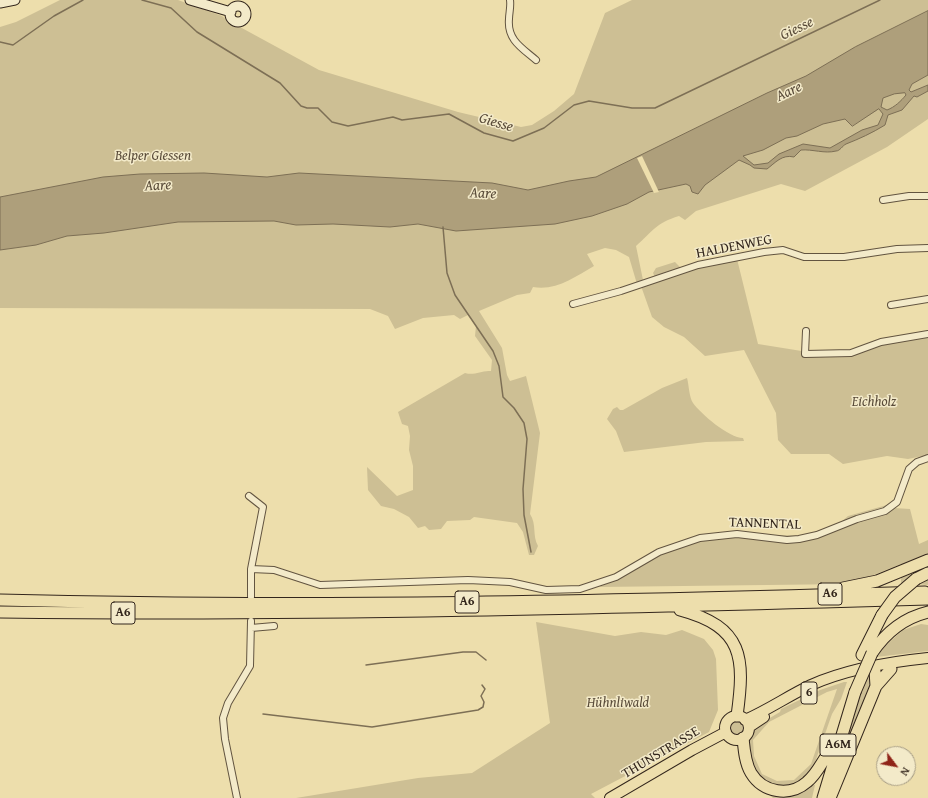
<!DOCTYPE html>
<meta charset="utf-8">
<style>
body{margin:0}
#map{position:relative;width:928px;height:798px;overflow:hidden;background:#eddeac;font-family:"Gentium Book Plus",serif}
canvas{display:block}
.north{position:absolute;left:876px;top:746px;width:40px;height:40px;box-sizing:border-box;background:#f3eac9;border:1px solid #a69c84;border-radius:50%;rotate:122deg;font-size:11px;font-weight:700;line-height:16px;text-align:center;color:#33261c}
.north::after{content:'';display:block;margin:auto;width:14px;height:18px;background:#8f2418;clip-path:polygon(50% 0,100% 100%,50% 72%,0 100%)}
</style>
<div id="map">
<canvas width="928" height="798"></canvas>
<div class="north">N</div>
</div>
<script>
const ctx = document.querySelector('canvas').getContext('2d');
ctx.lineJoin = 'round';
function fill(path, color) { ctx.fillStyle = color; ctx.fill(path, 'evenodd'); }
function trace(path, color, width, dash) { ctx.strokeStyle = color; ctx.lineWidth = width; ctx.lineCap = dash ? 'butt' : 'round'; ctx.setLineDash(dash || []); ctx.stroke(path); }
function label(font, color, halo, rows, align = 'center') {
  ctx.font = font + ' "Gentium Book Plus",serif'; ctx.lineWidth = 3; ctx.setLineDash([]); ctx.textBaseline = 'middle'; ctx.strokeStyle = halo; ctx.fillStyle = color; for (const [text, x, y, turn = 0] of rows) {
    ctx.save(); ctx.translate(x, y); ctx.rotate((+turn || 0) * Math.PI / 180); ctx.textAlign = isNaN(turn) ? turn : align; if (halo) ctx.strokeText(text, 0, 0); ctx.fillText(text, 0, 0); ctx.restore();
  }
}
const green = new Path2D(`
 M60,0H178L222,16L229,22L240,27L319,70L458,112L521,127L532,125L554,111L574,94L605,13L632,0H928V119L887,147L805,191L781,184L696,211L685,220L679,216C656,223 653,231 636,246L643,280L637,284L629,257L616,250L605,248L587,254L594,266C575,277 556,291 533,287L530,293L517,295L479,311L502,348L507,375L510,381L526,376L540,433L530,514C537,525 532,535 538,546L534,555H529L523,532L517,523L474,517L470,520L447,521L441,529L429,530L425,526L418,528L409,517L394,509L381,506L368,490L367,467L397,496L413,490V466L409,450L410,436L408,426L402,424L398,412L465,373C475,376 481,370 491,371L492,360L475,336L476,326L468,315L460,319L454,315L423,318L395,329L388,316L370,309L0,308V27L16,22Z
 M737,259L758,344L814,353L851,352L873,345L928,335V455L908,459L887,456L843,464L829,454H791L778,440L776,413L744,350L705,356L684,337L664,327L652,317L641,286L656,279L653,273L656,268L675,262L681,268L688,269L690,264Z
 M687,378C689,385 689,397 693,403C701,414 729,438 743,438L744,441L706,442L624,452L616,431L607,419L613,409L617,407L620,410H623L662,388Z
 M894,503V508L910,509L919,544L928,540V585L901,583V564L851,584L599,587L617,579L655,556L691,542L715,536L807,535L841,522L848,516Z
 M536,622L615,636L641,632L666,635L682,630L704,639L713,650L716,659L718,710L709,732L591,794L595,798H296L418,778L472,773L550,723Z
 M921,624L928,625V651L876,657L886,645L903,630Z
 M873,674L874,677L829,786L864,677Z
 M844,682H847L841,699L832,714L813,768L804,778L794,784L784,786L772,784L757,773L752,762L747,738L751,729L780,712L781,709L820,690ZM837,689L811,764L794,780L777,781L762,774L754,756L753,740L769,722L827,692Z
 M729 728a8 8 0 1 1 16 0a8 8 0 1 1-16 0Z
 M810,783L815,785L812,798H773L768,793Z`);
const water = new Path2D(`
 M928,11V75L912,84L909,90L911,92L928,85V91L917,97L914,96L902,110L888,115L885,125C872,133 859,139 846,144C842,146 840,151 836,151C825,154 812,149 801,150L794,157C782,154 775,163 767,169L754,168L750,165L739,160L705,185L698,194L692,192L690,186L686,184L649,192L627,204L592,216L555,224L456,231L418,224L390,227L333,224L296,225L274,221L178,222L104,233L67,236L36,245L0,250V197L103,177L140,174L204,173L267,177L299,173L492,183L528,190L569,181L596,177L767,93L806,76L855,47ZM905,93L906,95C901,101 895,107 887,110L881,107L883,98L894,94ZM879,109L883,114L878,125L862,130L830,148L803,144L779,154L768,163L754,165L743,156L763,150L786,138L797,136L823,124L845,119L852,126Z`);
const pier = new Path2D(`
 M642,156L659,192L654,193L637,158Z`);
const stream = new Path2D(`
 M142,0L171,8L197,32L280,83L301,106L307,108H318L332,122L348,126L393,117L402,120L449,114L484,133L513,141L544,128L574,105L589,101L632,108H655L880,0
 M0,42L13,45L54,16L83,0
 M443,227L447,273L455,295L493,351L499,366L503,397L514,408L524,423L527,439L523,489L524,515L531,552
 M366,665L463,652H476L486,660
 M263,714L372,727L478,710L483,707L484,702L481,696L485,689L482,685`);
const street = new Path2D(`
 M510,0C511,7 509,13 509,19C507,40 522,48 536,60
 M883,200L909,196H928
 M573,304L621,291L698,265L764,252L783,250L804,257H844L897,249L928,248
 M891,305L928,299
 M806,331L805,354L851,353L881,342L928,334
 M249,496L263,507L251,569V597
 M251,569L274,570L320,585L468,580L510,582L546,590L580,589L616,577L659,552L700,538L737,534L787,540L799,539L817,535L857,519L885,511L897,502L909,469L917,462L928,458
 M251,628L274,626
 M237,798L225,739L223,718L228,703L250,666L251,621`);
const secondary = new Path2D(`
 M190,0L231,12
 M0,3L15,0
 M230 14a8 8 0 1 1 16 0a8 8 0 1 1-16 0Z`);
const primary = new Path2D(`
 M725 728a12 12 0 1 1 24 0a12 12 0 1 1-24 0Z
 M745,720C768,710 788,696 811,685C847,669 888,662 928,658
 M749,727L764,717
 M610,798L692,750L726,732`);
const highway = new Path2D(`
 M916,579L928,573
 M843,588L877,581L928,560
 M0,600C308,608 617,601 925,592
 M680,610C744,627 745,658 737,716
 M0,612C309,616 619,608 928,599
 M872,653C886,632 903,618 928,612
 M862,655L882,615
 M870,667L875,671L876,686
 M743,738C744,749 745,763 751,773C763,793 790,797 807,782C816,775 821,764 827,755
 M823,798L855,692
 M830,798L876,686L891,669`);
const highwayBridge = new Path2D(`
 M882,615L895,597L916,579
 M855,692L872,653`);
const shields = [
 [830,594,24],
 [467,602,24],
 [123,613,24],
 [809,693,16],
 [838,745,36]
];
const shieldNames = [
 ["A6",830,594],
 ["A6",467,602],
 ["A6",123,613],
 ["6",809,693],
 ["A6M",838,745]
];
const parkNames = [
 ["Belper Giessen",153,156],
 ["Eichholz",874,402],
 ["Hühnliwald",618,703]
];
const streetNames = [
 ["HALDENWEG",734,247,-11],
 ["TANNENTAL",765,524,2],
 ["THUNSTRASSE",661,753,-31]
];
const waterNames = [
 ["Giesse",797,29,-26],
 ["Aare",789,92,-26],
 ["Giesse",496,123,16],
 ["Aare",158,186,-3],
 ["Aare",483,194,2]
];
fill(green, '#cdbf94');
fill(water, '#ae9f7b');
trace(water, '#7d6f55', 1);
fill(pier, '#eddeac');
trace(stream, '#7d6f55', 1.5);
trace(street, '#625440', 8);
trace(secondary, '#33261c', 11);
trace(primary, '#33261c', 12);
trace(highway, '#33261c', 13);
trace(street, '#f3eac9', 6);
trace(secondary, '#f3eac9', 9);
trace(primary, '#eddeac', 10);
trace(highway, '#eddeac', 11);
trace(highwayBridge, '#33261c', 13, []);
trace(highwayBridge, '#eddeac', 11);
for (const [x, y, w] of shields) { const box = new Path2D(); box.roundRect(x - w / 2, y - 11, w, 22, 3); ctx.fillStyle = '#f3eac9'; ctx.fill(box); trace(box, '#33261c', 1); }
label('bold 13px', '#33261c', null, shieldNames);
label('italic 14px', '#5a4c3a', '#f3eac9', parkNames);
label('14px', '#33261c', '#f3eac9', streetNames);
label('italic 15px', '#584a38', '#f3eac9', waterNames);
</script>
